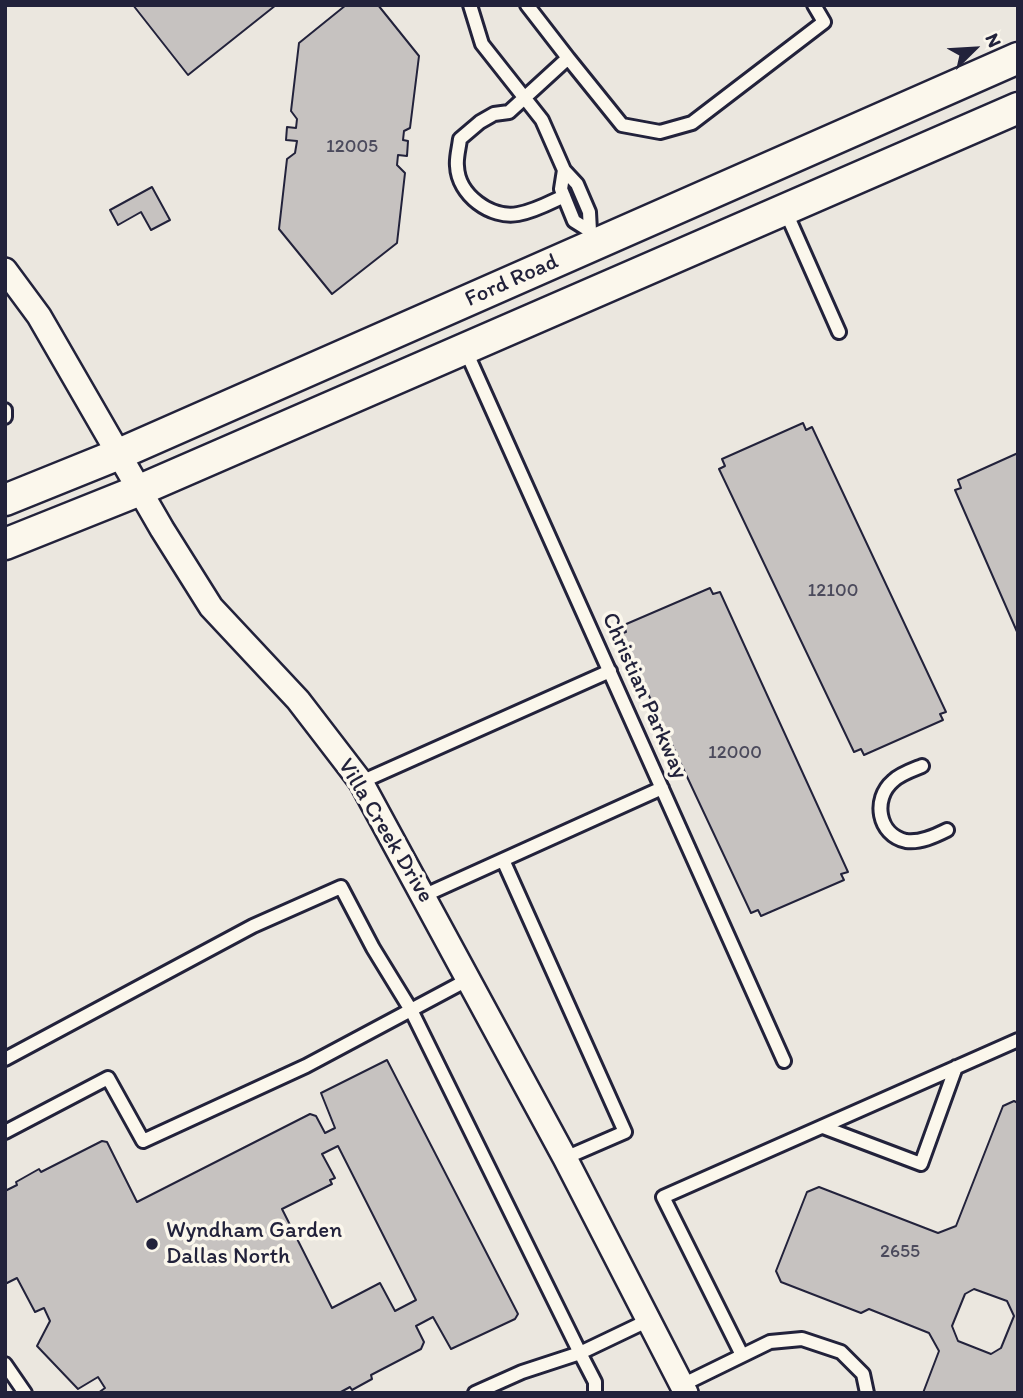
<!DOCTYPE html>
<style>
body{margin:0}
#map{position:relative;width:1023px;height:1398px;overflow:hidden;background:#fbf7ec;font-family:Itim,sans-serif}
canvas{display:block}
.frame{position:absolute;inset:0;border:7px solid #22223b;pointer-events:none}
.north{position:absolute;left:939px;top:14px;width:70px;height:70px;-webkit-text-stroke:5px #fbf7ec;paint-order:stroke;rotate:66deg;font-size:19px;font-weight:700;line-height:28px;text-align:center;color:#22223b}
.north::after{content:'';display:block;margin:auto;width:24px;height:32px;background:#22223b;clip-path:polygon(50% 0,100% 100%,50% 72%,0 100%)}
</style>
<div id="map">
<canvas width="1023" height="1398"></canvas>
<div class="frame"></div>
<div class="north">N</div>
</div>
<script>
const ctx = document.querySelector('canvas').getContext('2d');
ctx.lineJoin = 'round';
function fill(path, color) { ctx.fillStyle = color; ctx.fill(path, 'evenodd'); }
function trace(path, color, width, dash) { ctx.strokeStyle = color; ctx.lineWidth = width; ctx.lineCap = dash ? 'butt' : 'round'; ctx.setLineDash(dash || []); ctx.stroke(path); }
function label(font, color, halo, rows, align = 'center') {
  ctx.font = font + ' Itim,sans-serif'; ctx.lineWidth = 7; ctx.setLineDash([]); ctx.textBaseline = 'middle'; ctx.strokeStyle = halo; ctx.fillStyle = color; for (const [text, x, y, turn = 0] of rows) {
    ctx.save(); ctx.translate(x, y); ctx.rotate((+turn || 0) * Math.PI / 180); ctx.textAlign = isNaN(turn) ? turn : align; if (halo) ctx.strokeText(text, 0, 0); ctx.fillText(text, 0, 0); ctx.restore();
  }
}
const built = new Path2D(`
 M5,5H1018V1393H5Z`);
const building = new Path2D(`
 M133,5H276L188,75Z
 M346,5H378L419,56L410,128L404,131L403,140L408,141L407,156L398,155L397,165L405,173L397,243L332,294L279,229L287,159L295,153L297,141L286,140L287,127L296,128L297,119L291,111L299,43Z
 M152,187L170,220L151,230L141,212L118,225L110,210Z
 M803,423L806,430L812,427L946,712L940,714L943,720L864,755L861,749L854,752L719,469L725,466L722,459Z
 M1018,453V634L955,490L961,488L958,480Z
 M710,588L713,594L720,592L848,872L841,874L844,880L761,916L758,910L751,913L620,634L626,632L624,625Z
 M387,1060L518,1314L515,1319L451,1349L433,1317L416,1326L424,1342L421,1349L371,1375L372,1379L352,1390L350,1387L339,1393H98L105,1388L98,1377L78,1389L37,1346L50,1321L44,1308L35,1312L17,1278L5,1284V1191L17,1185L16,1182L39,1169L41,1172L102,1141L107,1142L137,1202L310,1114L316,1116L325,1133L335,1128L321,1093ZM338,1146L416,1300L395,1311L380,1283L332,1308L282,1209L332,1184L330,1180L335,1178L322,1154Z
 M1014,1101L1018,1103V1393H923L939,1351L929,1333L869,1309L861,1313L781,1282L776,1271L807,1192L819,1187L938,1233L956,1226L1003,1106ZM974,1289L1007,1301L1014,1316L1001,1348L991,1354L958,1341L952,1326L965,1294Z`);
const service = new Path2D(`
 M470,5L482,44L542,120L564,170L577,184L589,212L590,231L596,244
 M527,5L568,58L509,112L494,114L480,122L460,139C459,148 456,158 457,166C458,195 491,219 518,214C535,211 549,203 564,196
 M568,58L622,125L660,132L692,123L824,22L814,5
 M564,170L561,189L574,221L590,231
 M785,210L839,332
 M465,349L784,1061
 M5,410V417
 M922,766C912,770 900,774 893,781C872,799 878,835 906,841C920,843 935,836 947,830
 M361,782L610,671
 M503,860L625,1132L565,1158
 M423,896L662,788
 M5,1059L253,926L341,887L373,948L411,1010L580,1353L649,1320
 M823,1127L921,1164L956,1067
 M5,1132L108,1078L143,1141L306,1066L469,979
 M742,1355L663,1197L1018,1040
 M5,1364L25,1393
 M682,1385L770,1342L802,1339L841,1352L863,1374L867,1393
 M475,1393L522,1372L580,1353L595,1382V1393`);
const minor = new Path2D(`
 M5,270L39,316L162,529L211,607L298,700L361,782L565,1158L686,1393`);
const tertiary = new Path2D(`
 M5,500L119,454L1018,58
 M5,544L140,490L1018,108`);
const markers = [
 [152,1244,7,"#22223b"]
];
const numberNames = [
 ["12005",352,147],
 ["12100",833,591],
 ["12000",735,753],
 ["2655",900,1252]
];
const streetNames = [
 ["Ford Road",512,281,-24],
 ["Christian Parkway",644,696,66],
 ["Villa Creek Drive",385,831,59]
];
const poiNames = [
 ["Wyndham Garden",166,1231],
 ["Dallas North",166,1257]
];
fill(built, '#ebe7df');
fill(building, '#c6c2c0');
trace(building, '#22223b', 2);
trace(service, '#22223b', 18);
trace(minor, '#22223b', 28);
trace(tertiary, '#22223b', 35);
trace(service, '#fbf7ec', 12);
trace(minor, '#fbf7ec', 23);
trace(tertiary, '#fbf7ec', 30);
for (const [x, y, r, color] of markers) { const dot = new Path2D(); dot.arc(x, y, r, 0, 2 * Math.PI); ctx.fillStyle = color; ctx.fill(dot); trace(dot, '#fbf7ec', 2.5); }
label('19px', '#4b4a5c', null, numberNames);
label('23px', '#22223b', '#fbf7ec', streetNames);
label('23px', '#22223b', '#fbf7ec', poiNames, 'left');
</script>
